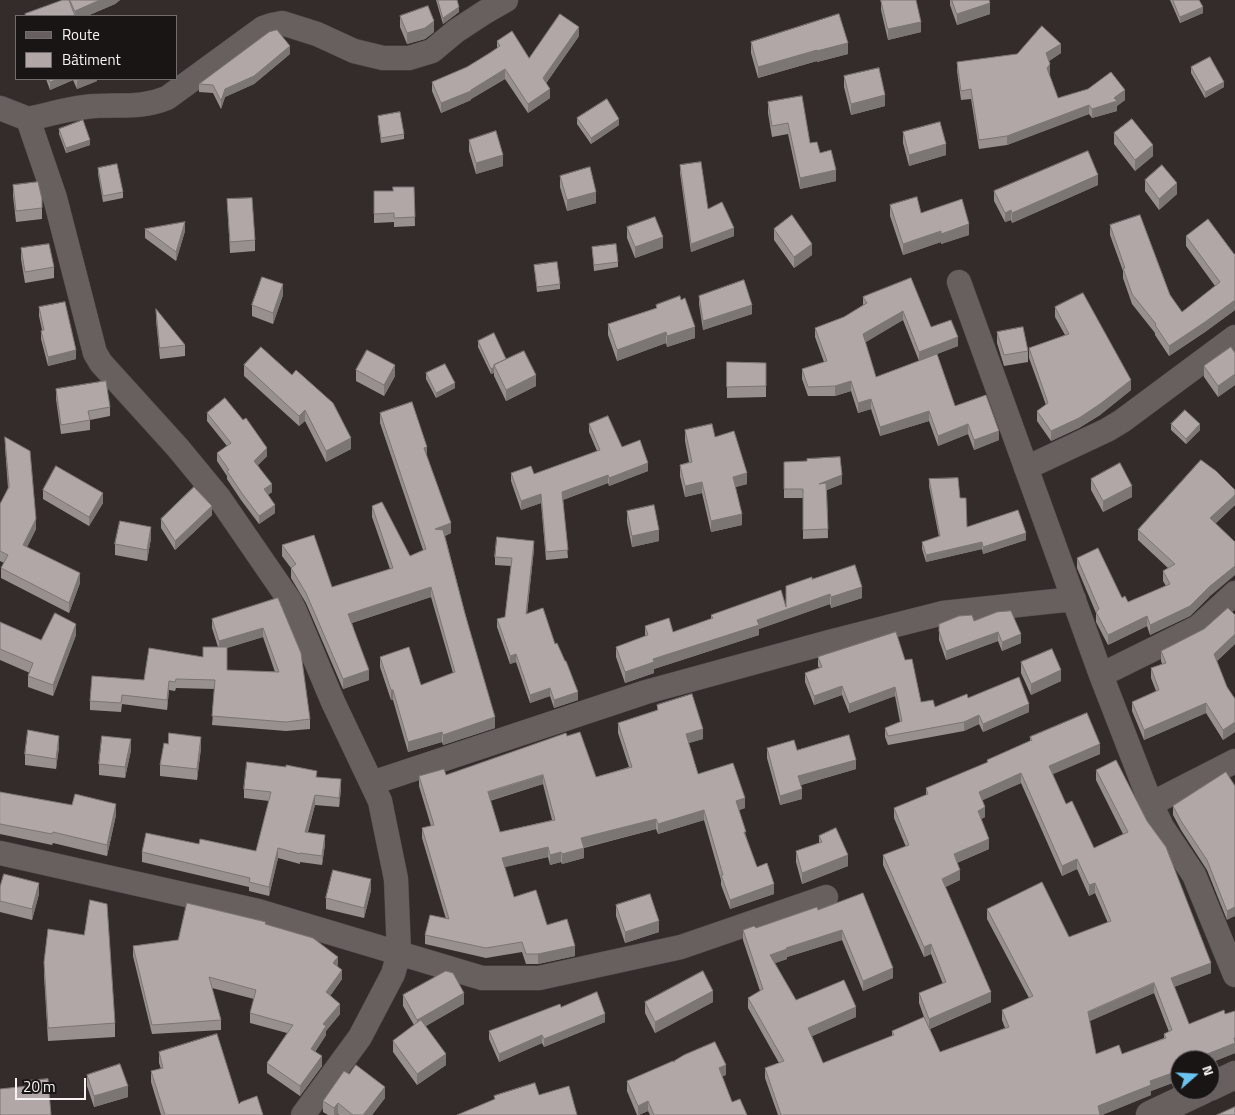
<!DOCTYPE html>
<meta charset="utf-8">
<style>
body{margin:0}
#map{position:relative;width:1235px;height:1115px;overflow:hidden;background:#332c2b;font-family:"Titillium Web",sans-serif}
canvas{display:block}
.legend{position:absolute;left:15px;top:15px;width:162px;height:65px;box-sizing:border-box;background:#191515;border:1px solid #726e6e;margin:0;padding:6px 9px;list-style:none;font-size:15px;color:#f8f3f3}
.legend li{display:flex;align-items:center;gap:10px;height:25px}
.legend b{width:25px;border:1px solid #726e6e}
.north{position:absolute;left:1170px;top:1050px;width:50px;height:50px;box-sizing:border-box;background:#191515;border:1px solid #726e6e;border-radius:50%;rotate:71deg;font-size:14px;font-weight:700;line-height:20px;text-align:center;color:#f8f3f3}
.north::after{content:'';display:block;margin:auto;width:18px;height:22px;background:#6ac3f1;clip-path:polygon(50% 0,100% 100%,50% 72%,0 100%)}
.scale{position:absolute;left:15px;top:1078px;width:71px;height:22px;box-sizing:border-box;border:2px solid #f8f3f3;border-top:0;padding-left:6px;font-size:15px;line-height:18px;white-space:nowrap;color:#f8f3f3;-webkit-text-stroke:4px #191515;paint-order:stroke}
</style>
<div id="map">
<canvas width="1235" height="1115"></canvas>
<ul class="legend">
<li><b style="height:6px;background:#685f5f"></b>Route</li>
<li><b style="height:14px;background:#b0a7a6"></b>Bâtiment</li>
</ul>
<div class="north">N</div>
<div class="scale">20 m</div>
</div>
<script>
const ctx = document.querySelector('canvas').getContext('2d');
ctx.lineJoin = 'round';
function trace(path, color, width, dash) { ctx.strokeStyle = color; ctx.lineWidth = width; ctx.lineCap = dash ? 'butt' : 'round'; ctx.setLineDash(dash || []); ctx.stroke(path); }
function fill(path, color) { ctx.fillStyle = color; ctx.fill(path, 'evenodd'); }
const street = new Path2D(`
 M0,108L28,119L55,198L95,353L101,363L178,448L220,499L290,601L294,609L333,702L380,801L396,879L399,953L393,974L360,1037L303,1115
 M28,119C47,115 66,109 85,107C116,103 137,110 167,98L263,28L272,25L282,23L317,34L354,51L383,58H409L432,51L456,31L485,12L506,0
 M959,282L1101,675L1151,804L1162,827L1194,875L1235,975
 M1026,468L1107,430L1122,421L1235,337
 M1101,675L1198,627L1235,593
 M372,783L646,692L829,642L943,613L1074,599
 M1151,804L1235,761
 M0,853L258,911L482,978H539L681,947L826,897`);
const secondary = new Path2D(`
 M1210,1087L1235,1075
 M1150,1115L1203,1090`);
const wall = new Path2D(`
 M63,0H120L115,4L87,16H25V14Z
 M436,0H457L459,12L443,24Z
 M881,0L921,32L888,40L881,10Z
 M950,0H989L990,14L957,25L950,5Z
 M1170,0H1199L1203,13L1180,23Z
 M400,16L434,32L425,39L407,44L400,27Z
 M579,36L546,83L550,98L528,113L505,79L471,99V100L441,113L432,91V82L467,67L497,48V41L529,58Z
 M751,42L848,54L817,62V61L758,78L751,53Z
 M1061,53L1049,61L1050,73L1049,74L1058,98L1125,100L1117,106V111L1092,118L1089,114L1007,145L979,149L971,99L961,100L957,71V62Z
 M290,54L254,84L225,97L221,109L213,93L199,92V84Z
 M1191,67L1224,87L1205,98L1191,73Z
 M844,76L885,106L851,115L844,87Z
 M46,79H97V81L77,89L73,80L50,90Z
 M768,102L820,153L836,181L800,189L788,134L772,137L768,113Z
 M378,116L404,134V139L381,143L378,121Z
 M577,118L619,125L591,144L577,124Z
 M59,129L90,145L66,153L59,134Z
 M903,132L946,155L909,166L903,143Z
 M1114,133L1153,156L1135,171L1114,144Z
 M469,140L503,166L476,174L469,151Z
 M680,165L708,209L734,236L691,252L680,173Z
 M98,168L123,192V198L103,202L98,174Z
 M560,176L596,203L567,211L560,187Z
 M1145,180L1177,194L1159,210L1145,191Z
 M13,185L42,199V219L16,222L13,196Z
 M1098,185L1012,223L1011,220L1005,222L994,201V191Z
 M414,187L415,226L394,227V222L374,223V191H393Z
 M227,199L255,240V251L230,253Z
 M890,205L921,213L969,235L941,244V242L903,255L890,216Z
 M1110,225L1170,295L1182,312L1215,286L1186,246V236L1234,254H1235V310L1205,332L1169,356L1155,335V333L1132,304L1123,278V271L1110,235Z
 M627,227L663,248L635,258L627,238Z
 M145,229L185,231L176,261L145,238Z
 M774,229L812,255L794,268L774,240Z
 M592,247L618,262V267L594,271Z
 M21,248L54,267V278L25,283L21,259Z
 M534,265L560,284V289L537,292Z
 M911,278L931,327L958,346L937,354L955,406L999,440L974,450L968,434L938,446L929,421L880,436L871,409L858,413L851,391L835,396H808L802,379V369L824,362L815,337V328L844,317L863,305V297ZM903,320L919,361L876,377L865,342Z
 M283,295L273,324L252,316V305Z
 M699,296L752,314L703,330L699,304Z
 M656,305L695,338L667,347L666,343L617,361L608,335V324L656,308Z
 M39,307L76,359L48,366L41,339V331L42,330L39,316Z
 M1055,307L1131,390L1100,415L1079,428L1051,441L1037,421V411L1046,405L1029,358V348L1065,335L1055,317Z
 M156,309L185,345V356L160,359L156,320Z
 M997,332L1028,351V362L1004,366L997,343Z
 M478,341L506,359L536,386L506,401L494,376V373L491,374L478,347Z
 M1235,353V385L1218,397L1204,377V366Z
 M727,362L766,363V397L727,398Z
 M244,365L292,375L351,449L326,462L305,421L299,426L244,376Z
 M356,370L395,376L384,396L356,381Z
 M426,373L455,388L436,398L426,379Z
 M56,389L110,407V416L90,420V430L61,434L56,399Z
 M207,413L267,456L258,465L272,492L268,495L275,513L259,524L241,500L227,479V476L217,461V453L227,446L207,421Z
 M380,413L427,457L451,533L445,536L495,728L443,745L442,742L408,752L393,700H391L380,667V657L421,685L453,673L431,597L352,623L369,680L343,689L306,603L291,578V568L282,556V545L332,587L390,569L372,517V506L410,556L423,550L380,423Z
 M589,424L622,447L648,471L609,486L608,483L563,500L568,558L546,560L541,503L521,510L511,481V473L534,474L597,451L589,432Z
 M1171,424L1200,430L1186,444L1171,430Z
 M685,430L715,437L747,484L735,487L742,525L711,532L702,493L685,497L680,476V465L689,462L685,441Z
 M5,437L36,529L27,547L80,583L69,613L1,578V568L4,563L0,561V504L8,488L5,447Z
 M784,462L842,484L827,490L828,538L803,539V498H784Z
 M929,479L960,498L967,527L1026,540L983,554L982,549L926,562L922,549V542L939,537L929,486Z
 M1091,479L1132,497L1103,512L1091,490Z
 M43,490L103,503L89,526L43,499Z
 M1235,490V505L1216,523L1209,597L1190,616L1150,635L1147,626L1108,645L1096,622V613L1077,568V558L1122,598L1128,602L1166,586L1163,581V571L1168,568L1138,540V530Z
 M627,511L659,541L632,547L627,522Z
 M212,515L175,550L161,528V519Z
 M151,538L147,561L115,555V544Z
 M534,549L527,614L555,644L578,700L554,708L550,696L530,703L516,662L510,664L497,627V619L505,617L511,566L495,565V557Z
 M812,579L862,598L831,608L830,604L759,629V635L654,669V673L625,683L616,657V647L645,636V626L673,632L711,619V615L786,606Z
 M278,598L310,719V729L286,731L212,725L215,689L176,688L175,691L169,690L167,710L122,704L121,712L90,710V701L203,657L218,647L212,628V619ZM263,637L275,672L227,670V648Z
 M974,621L1021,643L1002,651L998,641L946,660L939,640V624Z
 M0,622L41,640L76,635L53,696L28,687V676L30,673L0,660Z
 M1235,644L1217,661L1227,687L1235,699V732L1223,740L1206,713L1144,740L1132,711V702L1156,691L1151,678V668L1162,664L1161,661V651Z
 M818,657L905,660L921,702L935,707L968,698L1029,712L983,732L979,724L964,731L888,745L885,737V728L900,722L895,696L849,713L842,695L814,705L805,682V673L819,668L818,666Z
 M1021,662L1061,681L1031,695L1021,673Z
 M657,705L703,739L688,743L698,774L745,808L739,810L746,836L757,867L774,894L730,909L721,885V880L704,820L658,834L656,829L584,848V858L562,864L561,862L550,865L548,857L504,867L514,897L547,925L575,956L538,964H526L522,952L486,958L425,944V935L446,919L422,838V828L431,826L419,786V776L446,775L567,736L596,777L629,767L618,733V723L657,710ZM543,784L552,820L500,832L490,801Z
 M1030,737L1100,754L1052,774L1066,804L1094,848L1123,834L1096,780V770L1211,973L1174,987L1189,1024L1235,1053L1210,1063V1060L1175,1077V1082L1151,1091V1095L1102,1115H778L765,1078V1068L779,1063L748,1008V998L760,991L743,940V930L756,928L818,910L863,893L893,978L863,991L842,940L787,957V959L775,963L796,1000L856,1017L812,1036L823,1063L892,1036V1031L925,1020L919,1003V993L943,984L931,954L924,957L883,865V855L906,847L894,818V808L926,795V788L987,763V760L1030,741ZM1021,783L1062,876L1077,869L1089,896L1095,893L1108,923L1069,937L987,909V919L1029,998L1002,1010V1020L1005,1028L940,1052L930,1029L991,1002L945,887L960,880L957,863L989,849L981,819L985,817L982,800ZM1154,993L1169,1032L1164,1034V1038L1122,1054H1096L1089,1021Z
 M59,747L56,769L25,765V754Z
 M201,748L197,780L160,776V765Z
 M767,748L797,750L856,769L801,785L802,799L780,805L767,758Z
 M131,750L125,778L99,775V764Z
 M317,777L341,789L339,807L315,805L308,832L325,844L322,865L300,862V864L278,858L269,896L249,891V887L142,862V852L199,844L256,851L269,801L244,798V789Z
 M1235,786L1227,920L1207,870L1181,830L1173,815V806Z
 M0,792L116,815L107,856L53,843L52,845L0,834Z
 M819,836L848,866L802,884L796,862V851L819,843Z
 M0,887L39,894L32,920L0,912Z
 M371,890L364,918L326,909V898Z
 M616,905L659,932L625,943L616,916Z
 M266,924L338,966L342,979L330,996L340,1014L326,1031V1035L315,1052L322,1066L300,1096L267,1073V1063L287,1033L250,1023V1013L254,999L212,988L221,1020V1030L152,1034L133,956V946L178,940Z
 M44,962L115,1023V1037L48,1041L44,976Z
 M403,995L464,1004L426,1026L446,1065L417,1085L393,1052V1041L414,1025L403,1006Z
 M645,1002H713L655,1033L645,1013Z
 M561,1007L605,1022L544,1047L542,1043L499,1062L489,1039V1031Z
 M159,1052L239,1104L263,1115H161L151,1082V1071L161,1069L159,1063Z
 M87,1075L128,1097L94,1107L87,1086Z
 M726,1075L722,1076L732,1102L747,1115H650L648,1111L639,1115H637L627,1091V1081Z
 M385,1098L372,1115H339L338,1114L337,1115H328L323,1112V1101Z`);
const shadedWall = new Path2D(`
 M100,0H120L115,4L87,16H75V11Z
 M990,3V14L957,25V14Z
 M459,7V12L443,24V18Z
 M1203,7V13L1180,23V17Z
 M434,21V32L425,39L407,44V33Z
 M921,22V32L888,40V29Z
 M579,27V36L543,88V78Z
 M848,43V54L817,62V51Z
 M1061,44V53L1046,63V53Z
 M290,46V54L254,84L225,97L221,109V101L225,89Z
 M817,50V61L758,78V67Z
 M1050,64V73L1047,77V68Z
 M505,69V79L471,99V100L441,113V103L471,90Z
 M58,79H73V80L50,90V82Z
 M82,79H97V81L77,89V81Z
 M1224,82V87L1205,98V92Z
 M550,89V98L528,113V104Z
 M1125,90V100L1117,106V111L1092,118V109L1114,98Z
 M885,95V106L851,115V104Z
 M1089,105V114L1007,145V136Z
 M619,119V125L591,144V138Z
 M90,140V145L66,153V148Z
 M946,144V155L909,166V155Z
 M1153,145V156L1135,171V160Z
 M503,155V166L476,174V163Z
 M836,170V181L800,189V178Z
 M1098,175V185L1012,223V213Z
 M1177,183V194L1159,210V199Z
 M596,192V203L567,211V200Z
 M1011,210V220L1005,222V213Z
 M185,222V231L176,261V252Z
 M969,224V235L941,244V234Z
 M734,228V236L691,252V244Z
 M941,231V242L903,255V244Z
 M663,237V248L635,258V247Z
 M812,244V255L794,268V257Z
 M283,284V295L273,324V313Z
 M1235,300V310L1205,332L1169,356V346Z
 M752,305V314L703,330V321Z
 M903,311V320L863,344V334Z
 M695,327V338L667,347V336Z
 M666,332V343L617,361V350Z
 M958,337V346L919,361V352Z
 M76,350V359L48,366V357Z
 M395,365V376L384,396V385Z
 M494,367V373L491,374V369Z
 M1235,374V385L1218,397V386Z
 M536,375V386L506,401V390Z
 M1131,380V390L1100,415L1079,428L1051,441V431Z
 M851,381V391L835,396V386Z
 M455,383V388L436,398V393Z
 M871,399V409L858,413V403Z
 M305,410V421L299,426V416Z
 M929,411V421L880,436V427Z
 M968,424V434L938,446V436Z
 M1200,424V430L1186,444V439Z
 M999,431V440L974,450V440Z
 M351,438V449L326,462V451Z
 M427,447V458L424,448Z
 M267,448V456L254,469V461Z
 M648,463V471L609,486V478Z
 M747,473V484L733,488V477Z
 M608,475V483L562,500V492Z
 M842,475V484L819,493V484Z
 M702,482V493L685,497V486Z
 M272,484V492L264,497V489Z
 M1132,486V497L1103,512V501Z
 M103,493V503L89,526V517Z
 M541,494V503L521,510V501Z
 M1235,495V505L1210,528V518Z
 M275,505V513L259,524V516Z
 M212,506V515L175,550V541Z
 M742,514V525L711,532V521Z
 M36,519V529L23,555V545Z
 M451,523V533L435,539V529Z
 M151,527V538L147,561V550Z
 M659,530V541L632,547V536Z
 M1026,533V540L983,554V547Z
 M534,541V549L526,622V614Z
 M982,542V549L926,562V555Z
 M1235,566V575L1209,597L1190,616L1150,635V625L1209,587Z
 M80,573V583L69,613V603Z
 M431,587V597L348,624V614Z
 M862,587V598L831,608V597Z
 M830,594V604L759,629V635L654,669V673L625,683V672L653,659L757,620Z
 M1147,616V626L1108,645V635Z
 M76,624V635L53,696V685Z
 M263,628V637L219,650V641Z
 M998,632V641L946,660V651Z
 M1021,634V643L1002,651V642Z
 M1235,634V644L1214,663V654Z
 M516,654V662L510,664V656Z
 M369,670V680L343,689V679Z
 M1061,670V681L1031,695V684Z
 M169,681V690L167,710V700Z
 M842,686V695L814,705V696Z
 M895,687V696L849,713V704Z
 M550,688V696L530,703V695Z
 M391,690H393V700H391Z
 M578,692V700L554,708V700Z
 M1206,703V713L1144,740V730Z
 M1029,704V712L983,732V724Z
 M979,715V724L964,731V722Z
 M495,717V728L443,745V735Z
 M1235,722V732L1223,740V730Z
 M703,729V739L686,744V734Z
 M442,732V742L408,752V742Z
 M59,736V747L56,769V759Z
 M201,737V748L197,780V769Z
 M131,739V750L125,778V767Z
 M1100,744V754L1049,776V766Z
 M856,760V769L798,786V776Z
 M1021,773V783L979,802V792Z
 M543,775V784L488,801V792Z
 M341,779V789L339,807V798Z
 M802,789V799L780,805V796Z
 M315,795V805L305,841V832Z
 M745,798V808L736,811V801Z
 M116,804V815L107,856V845Z
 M985,807V817L978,821V811Z
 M704,810V820L658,834V824Z
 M656,819V829L581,848V838Z
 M325,835V844L322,865V856Z
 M989,839V849L954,864V854Z
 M548,847V857L502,868V858Z
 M278,848V858L269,896V887Z
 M584,848V858L562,864V854Z
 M561,852V862L550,865V855Z
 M848,855V866L802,884V873Z
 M1077,859V869L1062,876V866Z
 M960,870V880L942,889V879Z
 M371,879V890L364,918V908Z
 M39,883V894L32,920V909Z
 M1095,883V893L1089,896V885Z
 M774,884V894L730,909V900Z
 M1235,907V916L1227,920V911Z
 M659,921V932L625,943V932Z
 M842,930V940L787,957V959L770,965V955L786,948Z
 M931,944V954L924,957V947Z
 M575,946V956L538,964V954Z
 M338,957V966L333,963Z
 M1211,963V973L1171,988V978Z
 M893,968V978L863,991V981Z
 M342,970V979L326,1002V992Z
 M1154,983V993L1088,1022V1012Z
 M713,991V1002L655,1033V1022Z
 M991,992V1002L929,1029V1019Z
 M464,993V1004L417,1031V1020Z
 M340,1004V1014L326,1031V1035L311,1058V1049L323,1024Z
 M856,1007V1017L808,1038V1028Z
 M605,1014V1022L544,1047V1039Z
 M542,1035V1043L499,1062V1054Z
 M1235,1038V1053L1210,1063V1060H1192Z
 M446,1054V1065L417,1085V1074Z
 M322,1056V1066L300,1096V1086Z
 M726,1065V1075L719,1078V1068Z
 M1180,1065V1075L1175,1077V1082L1151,1091V1095L1102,1115H1098V1106L1150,1081L1174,1067Z
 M128,1086V1097L94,1107V1096Z
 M385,1087V1098L372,1115H363Z
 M648,1101V1111L638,1115V1106Z
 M338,1103V1114L337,1115H334V1108Z`);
const building = new Path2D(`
 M63,0H69L75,16H26L25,14Z
 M70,0H100L75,11Z
 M438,0H457L459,7L443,18Z
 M881,0H916L921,22L888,29Z
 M952,0H989L990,3L957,14Z
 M1173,0H1199L1203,7L1180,17Z
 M428,6L434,21L425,28L407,33L400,16Z
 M560,14L579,27L543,78L550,89L528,104L505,69L471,90V91L441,103L432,82L467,67L490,53L500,46L497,41L512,31L529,58Z
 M839,14L848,43L817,51V50L758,67L751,42Z
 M1042,26L1061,44L1046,53L1050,64L1047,68L1058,98L1088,89L1111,72L1125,90L1114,98L1117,101L1092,109L1089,105L1007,136L979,140L971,89L961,91L957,62L1017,54Z
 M277,30L290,46L254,76L225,89L221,101L213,85L199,84L269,32Z
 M1210,57L1224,82L1205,92L1191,67Z
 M879,68L885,95L851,104L844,76Z
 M49,79H58L50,82Z
 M802,96L810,143L817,142L820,153L831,150L836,170L800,178L788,123L772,126L768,102Z
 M607,99L619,119L591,138L577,118Z
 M400,112L404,134L381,138L378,116Z
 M1132,119L1153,145L1135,160L1114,133Z
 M83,120L90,140L66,148L59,129Z
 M940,122L946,144L909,155L903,132Z
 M496,131L503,155L476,163L469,140Z
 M1088,151L1098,175L1012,213L1011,210L1005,213L994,191Z
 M701,162L708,209L722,202L734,228L691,244L680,165Z
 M117,164L123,192L103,196L98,168Z
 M1162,165L1177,183L1159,199L1145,180Z
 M590,167L596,192L567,200L560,176Z
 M38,182L42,199V208L16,211L13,185Z
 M393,187H414L415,217L394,218V213L374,214V191H393Z
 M917,197L921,213L962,199L969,224L941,234V231L903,244L890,205Z
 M252,198L255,240L230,242L227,199Z
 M792,215L812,244L794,257L774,229Z
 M1140,215L1170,295L1182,312L1220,282L1186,236L1208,219L1234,254H1235V300L1205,322L1169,346L1155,325L1156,324L1132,294L1123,268H1125L1110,225Z
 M655,217L663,237L635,247L627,227Z
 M185,222L176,252L145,229Z
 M49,244L54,267L25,272L21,248Z
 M616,244L618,262L594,265L592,247Z
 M557,262L560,284L537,287L534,265Z
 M262,277L283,284L273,313L252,305Z
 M911,278L931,327L951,320L958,337L919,352L903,311L863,334L876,377L937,354L955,406L986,395L999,431L974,440L968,424L938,436L929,411L880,427L871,399L858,403L851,381L835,386L808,387L802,369L827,361L815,328L844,317L867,303L863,297Z
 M744,280L752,305L703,321L699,296Z
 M1083,293L1131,380L1100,404L1079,418L1051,431L1037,411L1048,403L1029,348L1069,334L1055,307Z
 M680,296L681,300L685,298L695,327L667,336L666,332L617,350L608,324L657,308L656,305Z
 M65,302L76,350L48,357L41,331L44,330L39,307Z
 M156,309L185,345L160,348Z
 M1023,327L1028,351L1004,355L997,332Z
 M494,333L506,359L494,365V367L491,369L478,341Z
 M261,347L292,375L296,370L333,403L351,438L326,451L305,410L299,416L244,365Z
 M1231,347L1235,353V374L1218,386L1204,366Z
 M367,350L395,365L384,385L356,370Z
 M524,351L536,375L506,390L494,365Z
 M727,362L766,363V386L727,387Z
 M445,364L455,383L436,393L426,373Z
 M106,381L110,407L88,411L90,420L61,425L56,389Z
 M225,398L243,420L246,418L267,448L254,461L272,484L264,489L275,505L259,516L241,492L227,471L229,470L217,453L231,443L207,413Z
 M412,402L427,447L424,448L451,523L435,529L443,530L465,614L495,717L443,735L442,732L408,742L393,690H391L380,657L409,647L421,685L455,672L431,587L348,614L369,670L343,679L306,593L291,568L296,564L282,545L314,535L332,587L393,568L372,506L382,502L410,556L426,549L380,413Z
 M1185,410L1200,424L1186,439L1171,424Z
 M608,416L622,447L640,440L648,463L609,478L608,475L562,492L568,550L546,552L541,494L521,501L511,473L531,466L534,474L600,450L589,424Z
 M712,424L715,437L734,431L747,473L733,477L742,514L711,521L702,482L685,486L680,465L692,462L685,430Z
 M5,437L30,451L36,519L23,545L80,573L69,603L1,568L8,555L0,551V504L9,487Z
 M840,457L842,475L819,484L826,483L828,529L803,530V489H784V462L807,461V459Z
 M1201,460L1216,471L1235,490V495L1210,518L1235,542V566L1209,587L1190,606L1150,625L1147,616L1108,635L1096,612L1099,609L1077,558L1098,548L1122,598L1125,596L1128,602L1170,584L1163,571L1175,564L1138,530Z
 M1120,463L1132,486L1103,501L1091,479Z
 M56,466L103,493L89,517L43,490Z
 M958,478L960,498H966L967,527L1018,510L1026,533L983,547L982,542L926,555L922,542L940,536L929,479Z
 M194,487L212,506L175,541L161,519Z
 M654,505L659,530L632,536L627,511Z
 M120,521L151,527L147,550L115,544Z
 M497,537L534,541L526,614L543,608L555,644L557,643L565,661H566L578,692L554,700L550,688L530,695L516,654L510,656L497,619L505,617L512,558L495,557Z
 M855,565L862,587L831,597L830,594L757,620L759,625L653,659L654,662L625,672L616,647L648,635L645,626L669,618L673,632L713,618L711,615L781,590L786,607V586L812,577V579Z
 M278,598L301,653L310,719L286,722L212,716L215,680L176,679L175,682L169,681L167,700L122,695L121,703L90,701L92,676L144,680L149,648L203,657V647H227V670L279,672L263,628L219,641L212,619Z
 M1228,608L1235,615V634L1214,654L1227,687L1235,699V722L1223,730L1206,703L1144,730L1132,702L1159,690L1151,668L1166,663L1161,651L1204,629Z
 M1011,611L1021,634L1002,642L998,632L946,651L939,631V624L959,616L972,615L974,621L997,612Z
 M55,613L76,624L53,685L28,676L33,663L0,649V622L41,640Z
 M896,632L905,660L912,659L921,702L933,700L935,707L967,694L968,698L1019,677L1029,704L983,724L979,715L964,722L888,736L885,728L902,721L895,687L849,704L842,686L814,696L805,673L822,667L818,657Z
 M1052,649L1061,670L1031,684L1021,662Z
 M692,694L703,729L686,734L698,774L733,763L745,798L736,801L746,832H744L757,867L767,863L774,884L730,900L721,875H723L704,810L658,824L656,819L581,838L584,848L562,854L561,852L550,855L548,847L502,858L514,897L536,890L547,925L567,919L575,946L538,954H526L522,942L486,948L425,935L430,915L449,919L422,828L434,825L419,776L444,769L446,775L566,733L567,736L580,732L596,777L632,767L618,723L658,710L657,705ZM543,775L555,820L500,832L488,792Z
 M1087,713L1100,744L1049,766L1066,804L1072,801L1094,848L1128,832L1096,770L1116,760L1147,821L1166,847L1211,963L1171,978L1189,1024L1224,1010L1225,1014L1235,1011V1038H1234L1235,1043L1192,1060H1180V1065L1174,1067L1175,1072L1150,1081L1151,1085L1098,1106L1100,1115H781L765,1068L784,1061L748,998L763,989L743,930L754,926L756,928L817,907L818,910L863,893L893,968L863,981L842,930L786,948L787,949L770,955L796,1000L844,980L856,1007L808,1028L823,1063L894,1035L892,1031L924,1017L940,1052L1009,1027L1002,1010L1033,996L987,909L1042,882L1069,937L1111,921L1095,883L1089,885L1077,859L1062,866L1021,773L979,792L985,807L978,811L989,839L954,854L960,870L942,879L991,992L929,1019L919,993L946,982L931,944L924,947L883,855L909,845L894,808L928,794L926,788L988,762L987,760L1032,740L1030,737ZM1154,983L1172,1030L1164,1034L1166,1038L1122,1054L1119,1045L1096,1054L1088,1012Z
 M28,730L59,736L56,759L25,754Z
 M169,733L201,737L197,769L160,765L164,743L168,744Z
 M849,735L856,760L798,776L802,789L780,796L767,748L794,740L797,750Z
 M102,736L131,739L125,767L99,764Z
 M247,762L286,767V765L317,771L316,777L341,779L339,798L315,795L305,832L325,835L322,856L300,853V854L278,848L269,887L249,882L250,878L142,852L146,833L199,844L200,839L256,851L271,792L244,789Z
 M1226,772L1235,786V907L1227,911L1207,860L1181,821L1173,806Z
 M0,792L72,805L75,794L116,804L107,845L53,832L52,834L0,824Z
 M836,828L848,855L802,873L796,851L822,842L819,836Z
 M333,870L371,879L364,908L326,898Z
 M4,874L39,883L32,909L0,901V887Z
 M650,894L659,921L625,932L616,905Z
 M90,900L107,904L115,1023L48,1028L44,962L48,929L84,935Z
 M187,903L266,922L265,924L313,938L338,957L333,963L342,970L326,992L340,1004L323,1024L326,1026L311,1049L322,1056L300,1086L267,1063L293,1025L250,1013L256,990L209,977L221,1020L152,1025L133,946L178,940Z
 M446,971L453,973L464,993L417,1020L403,995Z
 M703,971L713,991L655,1022L645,1002Z
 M597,992L605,1014L544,1039L542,1035L499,1054L489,1031L560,1004L561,1007Z
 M421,1020L446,1054L417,1074L393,1041Z
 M217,1034L239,1104L241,1102L257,1096L263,1115H165L151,1071L163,1068L159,1052Z
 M715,1042L726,1065L719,1068L732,1102L740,1099L747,1115H654L648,1101L638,1106L627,1081L673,1061L675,1062L674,1061L684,1055Z
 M120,1064L128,1086L94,1096L87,1075Z
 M356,1065L385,1087L363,1115H353L338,1103L334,1108L323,1101L344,1071L349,1074Z
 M48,1079L51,1115H0V1089L28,1086L27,1081Z
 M535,1083L539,1095L569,1086L577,1115H457L495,1099L494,1096Z
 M1235,1107V1115H1217Z`);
trace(street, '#504a4a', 25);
trace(secondary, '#504a4a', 29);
trace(street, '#685f5f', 24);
trace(secondary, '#685f5f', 28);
fill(wall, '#97908f');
fill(shadedWall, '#7b7574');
fill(building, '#b0a7a6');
trace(building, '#7b7574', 1);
</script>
